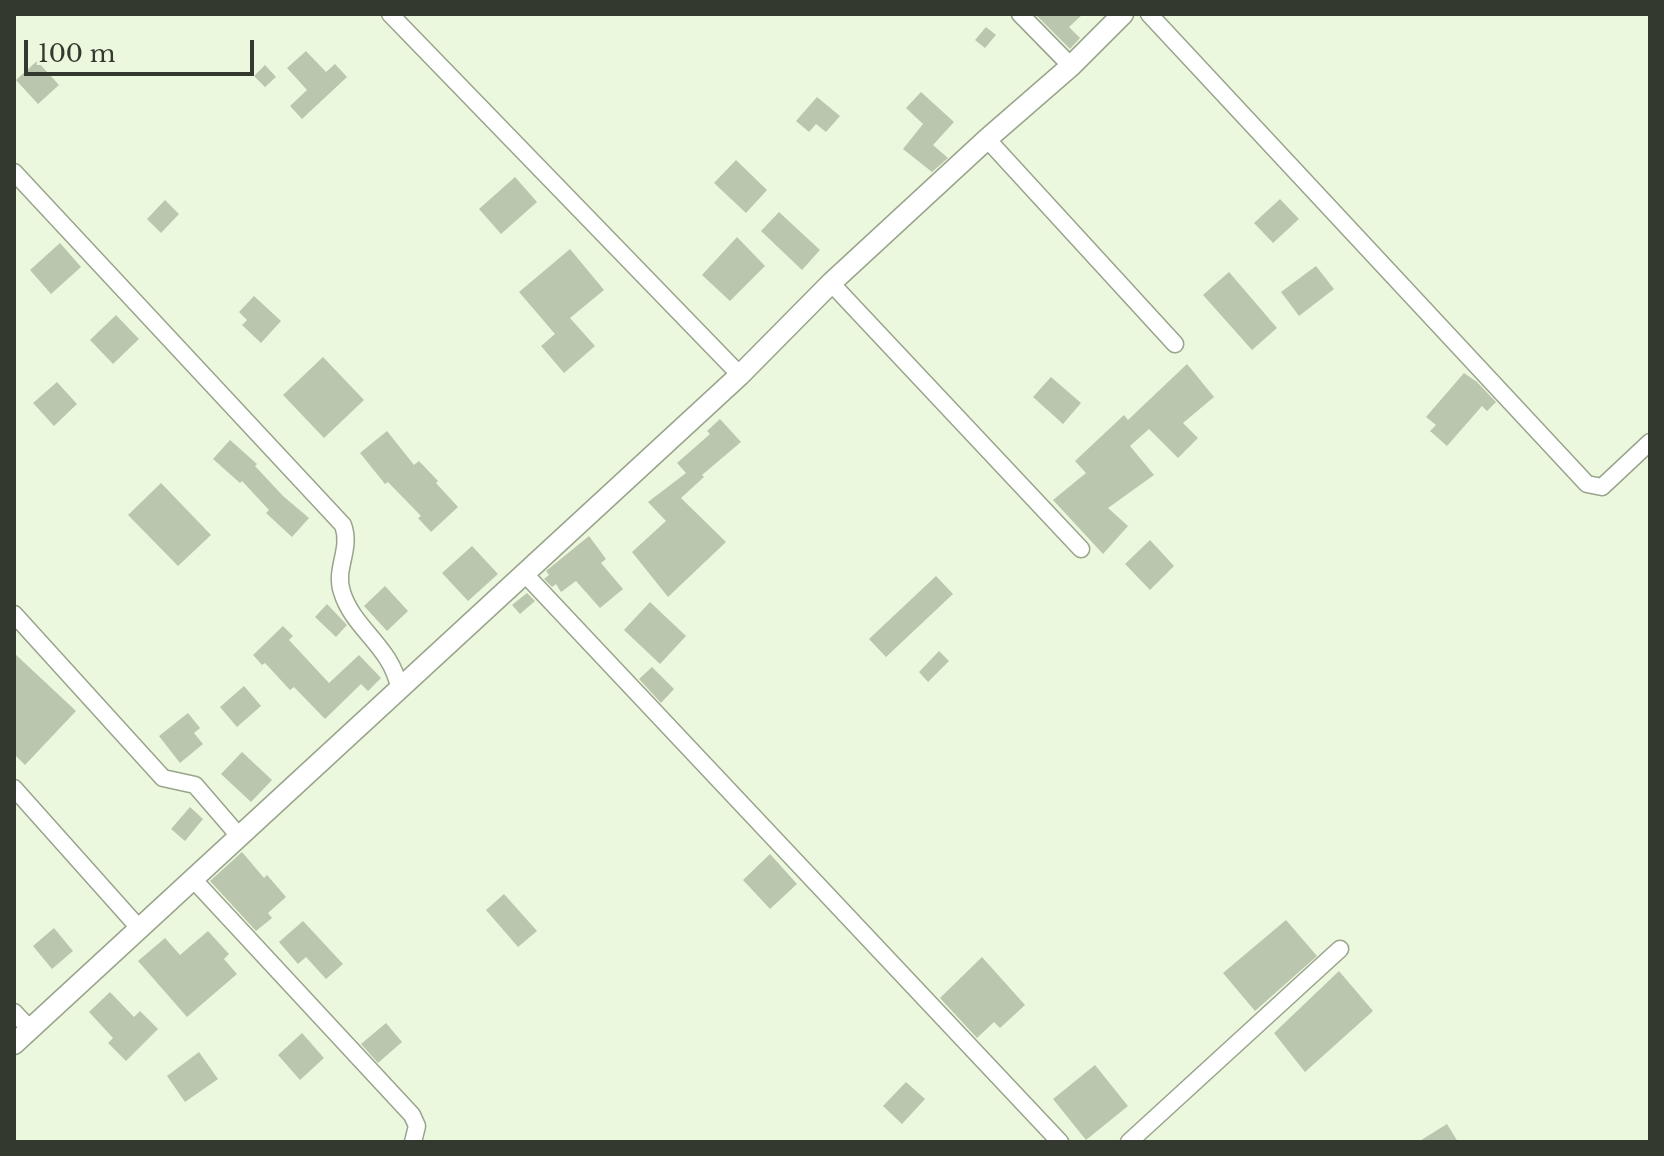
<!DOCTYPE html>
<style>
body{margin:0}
#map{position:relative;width:1664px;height:1156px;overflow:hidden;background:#ecf8de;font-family:"Libre Baskerville",serif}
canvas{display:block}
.frame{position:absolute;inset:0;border:16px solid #34392f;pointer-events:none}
.scale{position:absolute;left:24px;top:40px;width:230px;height:36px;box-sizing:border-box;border:4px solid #34392f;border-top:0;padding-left:10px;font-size:24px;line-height:28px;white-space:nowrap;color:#34392f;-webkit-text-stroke:6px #ecf8de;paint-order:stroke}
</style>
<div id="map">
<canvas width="1664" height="1156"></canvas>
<div class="frame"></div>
<div class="scale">100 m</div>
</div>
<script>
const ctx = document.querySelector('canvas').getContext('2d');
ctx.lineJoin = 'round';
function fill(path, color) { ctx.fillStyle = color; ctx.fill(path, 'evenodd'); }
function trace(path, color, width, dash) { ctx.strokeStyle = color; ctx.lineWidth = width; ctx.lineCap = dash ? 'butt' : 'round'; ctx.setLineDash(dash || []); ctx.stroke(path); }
const building = new Path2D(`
 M1035,14H1083L1069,27L1080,38L1070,49Z
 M986,27L996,35L985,48L975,40Z
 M306,51L326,72L335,64L347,77L302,119L290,106L307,90L287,68Z
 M37,61L59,85L38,104L16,80Z
 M265,65L276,77L265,87L254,76Z
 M921,92L954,122L933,145L948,158L932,172L903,149L923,124L906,108Z
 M817,97L840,116L826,132L816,124L809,132L796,121Z
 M736,160L767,190L746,213L714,183Z
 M515,177L537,202L501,234L479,209Z
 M1280,199L1299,219L1273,243L1254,223Z
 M165,200L179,214L161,233L147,219Z
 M779,212L820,250L802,270L761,231Z
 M737,237L765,266L730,301L702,275Z
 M60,243L81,267L51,294L30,270Z
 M570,249L604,290L570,318L595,346L564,373L541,346L555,334L519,292Z
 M1316,266L1334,289L1299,316L1281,292Z
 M1229,272L1277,328L1252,350L1203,295Z
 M254,296L281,321L261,343L242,325L247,320L239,312Z
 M116,315L139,339L113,364L90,340Z
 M323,357L364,400L324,438L283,395Z
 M1187,364L1214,397L1183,423L1198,438L1178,458L1149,429L1130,446L1154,475L1108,508L1128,526L1103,554L1053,500L1086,473L1075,461L1124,415L1128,420Z
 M1464,373L1477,382L1496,402L1487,411L1482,406L1447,446L1430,431L1436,425L1426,417Z
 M1051,377L1081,403L1063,424L1033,397Z
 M57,382L77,404L54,426L33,403Z
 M720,419L741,442L702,475L704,477L681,498L726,542L668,597L632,552L666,521L648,502L686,473L677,463L710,434L707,431Z
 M387,431L414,465L419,461L438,481L436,483L458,507L431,532L418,518L421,516L388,482L385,484L360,453Z
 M230,440L257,464L255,466L283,496L309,518L292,537L266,513L269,510L242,481L240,483L213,459Z
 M161,483L211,535L178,566L128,515Z
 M589,536L606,559L601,563L623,589L600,608L576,581L561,592L556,584L552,587L544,579L549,575L546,571Z
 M1150,540L1174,566L1150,590L1125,564Z
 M472,546L498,574L468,601L442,573Z
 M936,576L953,594L886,657L869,639Z
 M385,586L408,611L387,631L364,606Z
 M527,593L535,601L520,614L512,605Z
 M650,602L686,636L660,664L624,630Z
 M327,604L347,625L336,637L315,617Z
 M283,626L293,636L289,640L329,683L359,655L381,678L368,691L361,684L325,719L294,687L290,690L265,663L262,665L253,655Z
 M939,651L949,661L928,682L919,672Z
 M14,653L76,711L25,765L14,754Z
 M652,667L674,689L661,703L639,679Z
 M244,686L261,706L237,727L220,707Z
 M188,713L200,728L194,733L203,744L180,763L159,736Z
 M242,752L272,780L251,802L221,774Z
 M190,807L203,819L185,841L171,829Z
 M242,852L264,878L267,875L286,897L268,913L272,918L256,931L210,881Z
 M770,854L797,884L770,909L743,880Z
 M504,894L537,931L518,947L486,910Z
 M1286,920L1317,956L1255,1011L1223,973Z
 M303,921L343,964L326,979L306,957L298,964L279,942Z
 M54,928L73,951L52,969L33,946Z
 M208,931L229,954L224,959L237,974L187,1017L138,961L165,938L180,955Z
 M982,957L1025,1005L1000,1028L994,1022L977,1038L940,998Z
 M1339,971L1373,1011L1305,1072L1274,1033Z
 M110,992L134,1017L140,1011L158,1029L126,1061L108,1043L113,1038L89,1012Z
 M386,1023L402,1042L378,1063L361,1044Z
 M302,1033L324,1058L300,1080L278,1055Z
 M199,1052L218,1079L185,1102L167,1076Z
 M1095,1065L1128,1106L1086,1140L1053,1099Z
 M906,1082L925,1099L902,1124L883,1106Z
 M1447,1124L1458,1142H1418Z`);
const minor = new Path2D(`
 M390,14L740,375
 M1020,14L1071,66
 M1149,14L1587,484L1602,487L1650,442
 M987,139L1175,344
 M14,172L343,525C352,549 334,569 342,592C353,629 392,647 399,688
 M831,283L1081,549
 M524,573L1060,1142
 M14,614L163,778L195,785L239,836
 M14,788L139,928
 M192,878L412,1115L417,1126L413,1142
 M14,1012L30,1029
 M1129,1142L1340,949`);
const tertiary = new Path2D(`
 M14,1044L740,375L831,283L987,139L1071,66L1123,14`);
fill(building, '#bac6ad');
trace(minor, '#98a48c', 19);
trace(tertiary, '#98a48c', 23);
trace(minor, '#fff', 16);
trace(tertiary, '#fff', 20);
</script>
